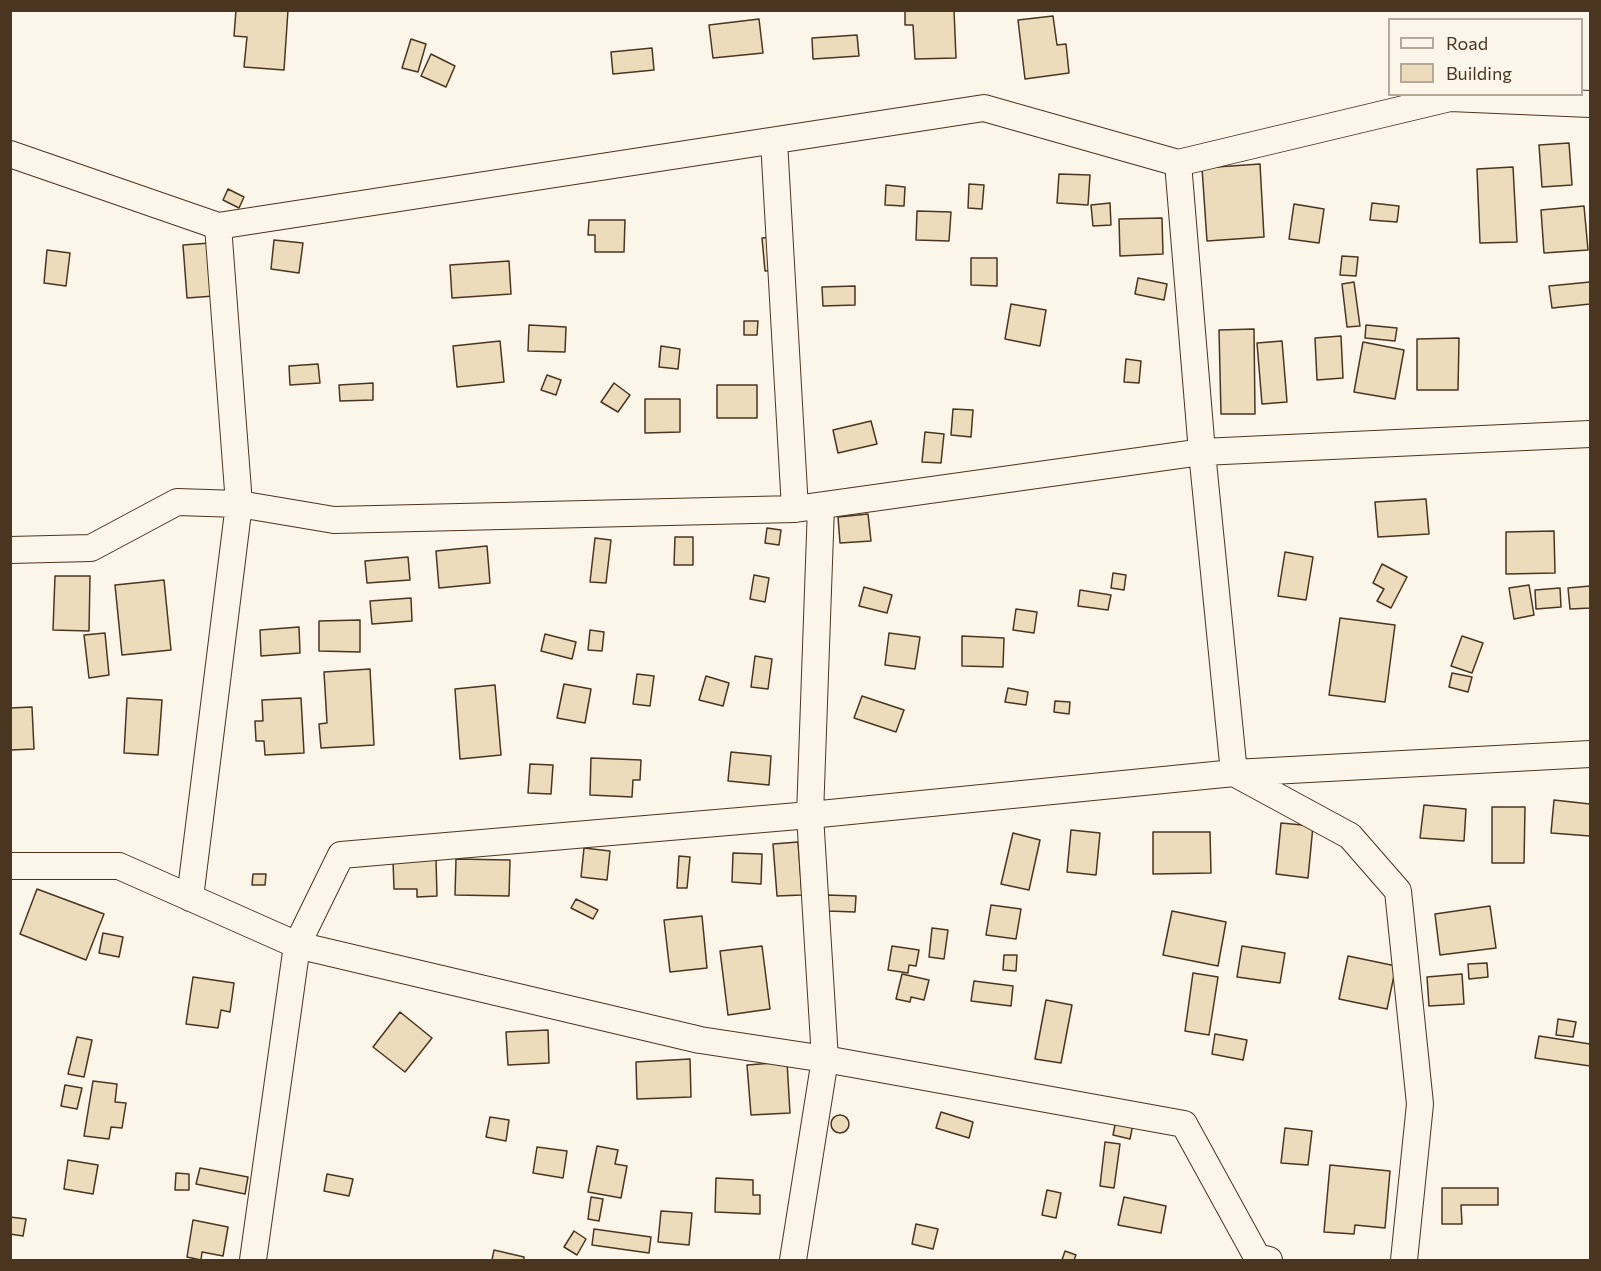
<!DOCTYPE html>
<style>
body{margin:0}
#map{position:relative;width:1601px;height:1271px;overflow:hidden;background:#fbf6e9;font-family:Commissioner,sans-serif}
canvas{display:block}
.frame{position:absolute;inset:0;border:12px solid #4a3520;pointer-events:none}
.legend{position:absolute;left:1388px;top:18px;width:195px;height:78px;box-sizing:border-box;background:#fbf6e9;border:2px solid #b4a999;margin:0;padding:8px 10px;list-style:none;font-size:18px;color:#4a3520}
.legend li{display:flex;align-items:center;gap:12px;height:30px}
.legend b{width:30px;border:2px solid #b4a999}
</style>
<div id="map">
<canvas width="1601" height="1271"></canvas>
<div class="frame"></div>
<ul class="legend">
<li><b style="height:8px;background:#fbf6e9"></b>Road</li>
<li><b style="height:16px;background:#ecdcbc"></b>Building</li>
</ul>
</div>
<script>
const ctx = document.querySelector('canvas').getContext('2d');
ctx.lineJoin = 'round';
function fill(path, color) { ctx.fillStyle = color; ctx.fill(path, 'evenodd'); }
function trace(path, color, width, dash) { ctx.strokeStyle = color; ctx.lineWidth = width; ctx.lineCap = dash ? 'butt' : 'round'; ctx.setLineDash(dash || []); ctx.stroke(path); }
const building = new Path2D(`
 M236,10H288L284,70L244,67L247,37L234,36Z
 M905,10H954L956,58L915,59L913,25H905Z
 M1053,16L1057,45L1066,44L1069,73L1025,79L1018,20Z
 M759,19L763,53L713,58L709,25Z
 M857,35L859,56L813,59L812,38Z
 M411,39L426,44L418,72L402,68Z
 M652,48L654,70L613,74L611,52Z
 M431,54L455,66L446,87L421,76Z
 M1569,143L1572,185L1542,187L1539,145Z
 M1260,164L1264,237L1207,241L1202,168Z
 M1513,167L1517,242L1480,243L1477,169Z
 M1059,174L1090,175L1088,205L1057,203Z
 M969,184L984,185L982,209L968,208Z
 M886,185L905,187L904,206L885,205Z
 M228,189L244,197L239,208L223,200Z
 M1110,203L1111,225L1093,226L1091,205Z
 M1372,203L1399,206L1397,222L1370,220Z
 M1294,204L1324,209L1319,243L1289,239Z
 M1584,206L1588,250L1544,253L1541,210Z
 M917,211L951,212L949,241L916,240Z
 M1162,218L1163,254L1120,256L1119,219Z
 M589,220H625L624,252H595V235H588Z
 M777,237L780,270L765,271L762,238Z
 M274,240L303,243L299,273L271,269Z
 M210,243L214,296L187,298L183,245Z
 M47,250L70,253L66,286L44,283Z
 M1342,256L1358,257L1356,276L1340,275Z
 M971,258H997V286L971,285Z
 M509,261L511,294L452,298L450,265Z
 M1138,278L1167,284L1164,300L1135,294Z
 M1354,282L1360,326L1347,327L1342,284Z
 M1590,282V304L1552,308L1549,286Z
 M855,286V305L823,306L822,287Z
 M1011,304L1046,310L1040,346L1005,339Z
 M744,321H758L757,335H744Z
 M529,325L566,327L565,352L528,351Z
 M1366,325L1397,328L1395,341L1365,338Z
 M1254,329L1255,414H1221L1219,330Z
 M1341,336L1343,378L1317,380L1315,338Z
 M1459,338L1458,390H1417V339Z
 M500,341L504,382L457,387L453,346Z
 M1282,341L1287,402L1262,404L1257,343Z
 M1363,342L1404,350L1395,399L1354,392Z
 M661,346L680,349L678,369L659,367Z
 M1126,359L1141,361L1139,383L1124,382Z
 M318,364L320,383L290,385L289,366Z
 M547,375L561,380L556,395L541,390Z
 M373,383V400L340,401L339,385Z
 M614,383L630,395L618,412L601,402Z
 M717,385H757V418H717Z
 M645,399H680V432L645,433Z
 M953,409L973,410L971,437L951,435Z
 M871,421L877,444L838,453L833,430Z
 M925,432L944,434L941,463L922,462Z
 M1426,499L1429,534L1378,537L1375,502Z
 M868,514L871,541L840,543L838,517Z
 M767,528L781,530L779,545L765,543Z
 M1554,531L1555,573L1506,574V532Z
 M675,537H693V565H674Z
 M595,538L611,540L606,583L590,582Z
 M487,546L490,583L439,588L436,551Z
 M1285,552L1313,557L1306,600L1278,596Z
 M408,557L410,580L367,583L365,561Z
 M1382,564L1407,577L1391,608L1377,601L1384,589L1373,583Z
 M1113,573L1126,575L1124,590L1111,588Z
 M754,575L769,578L765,602L750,599Z
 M55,576H90L89,631L53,630Z
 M164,580L171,650L122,655L115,585Z
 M1529,585L1534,615L1514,619L1509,588Z
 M1590,586V608L1570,609L1568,588Z
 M864,587L892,595L887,613L859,606Z
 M1560,588L1561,607L1536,609L1535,590Z
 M1080,590L1111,595L1108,610L1078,606Z
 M411,598L412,621L372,624L370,601Z
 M1016,609L1037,612L1034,633L1013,630Z
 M1340,618L1395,625L1385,702L1329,695Z
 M360,620V652L319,651V621Z
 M299,627L300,653L261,656L260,630Z
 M590,630L604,632L602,651L588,650Z
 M105,633L109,675L89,678L84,635Z
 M889,633L920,637L915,669L885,665Z
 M545,634L576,642L572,659L541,651Z
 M962,636L1004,638L1003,667L962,666Z
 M1462,636L1483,643L1472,673L1451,666Z
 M755,656L772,659L768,689L751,687Z
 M370,669L374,745L321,748L319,724L327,723L324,672Z
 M1452,673L1472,677L1468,692L1449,687Z
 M637,674L654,676L650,706L633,704Z
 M706,676L729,683L723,706L699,700Z
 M564,684L591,689L585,723L557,718Z
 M495,685L501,755L460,759L455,689Z
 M1008,688L1028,692L1026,705L1005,702Z
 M862,696L904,710L896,732L854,718Z
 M127,698L162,700L158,755L124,753Z
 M301,698L304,753L265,755L264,741H256L255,721H263L262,700Z
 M1055,701L1070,702L1069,714L1054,712Z
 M32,707L34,749L10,750V708Z
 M731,752L771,756L769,785L728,781Z
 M591,758L641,760L640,780H633L632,797L590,795Z
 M530,764L553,765L551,794L528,793Z
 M1554,800L1590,804V836L1551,833Z
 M1424,805L1466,809L1464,841L1420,838Z
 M1492,807H1525L1524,863H1492Z
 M1281,823L1313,826L1308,878L1276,874Z
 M1071,830L1100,833L1096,875L1067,872Z
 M1153,832H1210L1211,873L1153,874Z
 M1013,833L1040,840L1029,890L1001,884Z
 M798,842L802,895L777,896L773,844Z
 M584,848L610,851L607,880L581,877Z
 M733,853L762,854L761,884L732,882Z
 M679,856L690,857L687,888H677Z
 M436,859L437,896L417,897V889H394L393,860Z
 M456,859L510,860L509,896L455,895Z
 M253,874H266L265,885H252Z
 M37,889L104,914L86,960L20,934Z
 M827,895L856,896L855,912L827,911Z
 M576,899L598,910L593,919L571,908Z
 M991,905L1021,909L1016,939L986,935Z
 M1490,906L1496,948L1440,955L1435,914Z
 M1172,911L1226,922L1218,966L1163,955Z
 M702,916L707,968L670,972L664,920Z
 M932,928L948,930L944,959L929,957Z
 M103,933L123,937L119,957L99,953Z
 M762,946L770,1009L728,1015L720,951Z
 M892,946L919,950L916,966L909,965L908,973L888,970Z
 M1242,946L1285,953L1280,983L1237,977Z
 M1004,955H1017L1016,971L1003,970Z
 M1348,956L1396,966L1387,1009L1339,999Z
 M1487,963L1488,977L1469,979L1468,964Z
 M1193,973L1218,977L1209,1035L1185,1031Z
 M902,974L929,980L924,1000L911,997L910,1002L896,999Z
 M1462,974L1464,1004L1429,1006L1427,977Z
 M193,977L234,983L230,1012L221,1010L218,1028L186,1024Z
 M974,981L1013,986L1011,1006L971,1001Z
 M1046,1000L1072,1005L1061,1063L1035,1059Z
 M400,1012L432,1038L405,1072L373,1047Z
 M1558,1019L1576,1022L1573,1037L1556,1035Z
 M548,1030L549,1063L508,1065L506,1032Z
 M1215,1034L1247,1040L1243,1060L1212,1054Z
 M1539,1036L1590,1044V1066L1535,1058Z
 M77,1037L92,1040L84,1077L68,1074Z
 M690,1059L691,1097L637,1099L636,1062Z
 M787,1062L790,1113L751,1115L747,1065Z
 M93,1081L117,1084L115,1102L126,1103L122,1128L111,1127L109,1139L84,1136Z
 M65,1085L82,1088L77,1109L61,1106Z
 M941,1112L973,1122L969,1138L936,1128Z
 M831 1124a9 9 0 1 1 18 0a9 9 0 1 1-18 0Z
 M490,1117L509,1120L506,1141L486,1137Z
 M1116,1120L1133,1124L1130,1139L1113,1135Z
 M1285,1128L1312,1131L1308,1165L1281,1163Z
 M1105,1142L1120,1144L1114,1188L1100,1186Z
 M597,1146L618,1150L615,1164L627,1166L621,1198L588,1192Z
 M537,1147L567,1151L563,1178L533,1173Z
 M68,1160L98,1165L93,1194L64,1189Z
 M1330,1165L1390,1171L1385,1228L1355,1225L1354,1234L1324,1232Z
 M200,1168L248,1177L245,1194L196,1184Z
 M176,1173L189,1174V1190H175Z
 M327,1174L353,1179L349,1196L324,1191Z
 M716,1178L753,1180V1195H760V1214L715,1212Z
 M1442,1188H1498V1205H1461L1462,1224H1442Z
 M1047,1190L1061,1193L1056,1218L1042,1215Z
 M591,1197L603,1199L599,1221L588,1219Z
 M1124,1197L1166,1206L1161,1233L1118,1225Z
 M661,1211L692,1213L689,1245L658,1242Z
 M10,1217L26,1219L23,1236L10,1234Z
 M193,1220L228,1227L223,1256L202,1252L201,1260L187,1257Z
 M916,1224L938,1229L933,1249L912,1244Z
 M594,1229L651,1237L649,1253L592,1245Z
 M574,1231L586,1239L577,1255L564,1247Z
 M494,1250L524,1257V1260H492Z
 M1065,1251L1076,1255L1074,1260H1062Z`);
const street = new Path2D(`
 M774,141L795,509
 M10,154L218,226L984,108L1178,163L1450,98L1590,104
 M1178,163L1202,452L1234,773L1350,836L1398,891L1420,1104L1404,1260
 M10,550L91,548L177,502L239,504L334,520L795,509L1202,452L1590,434
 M10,866H119L297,945L700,1040L825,1059L1184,1124L1257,1257L1269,1260
 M190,898L239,504L218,226
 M253,1260L297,945L341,855L810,815L1234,773L1590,754
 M793,1260L825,1059L810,815L821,506`);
fill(building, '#ecdcbc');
trace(building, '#4a3520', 1.5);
trace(street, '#4a3520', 28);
trace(street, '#fbf6e9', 26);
</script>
